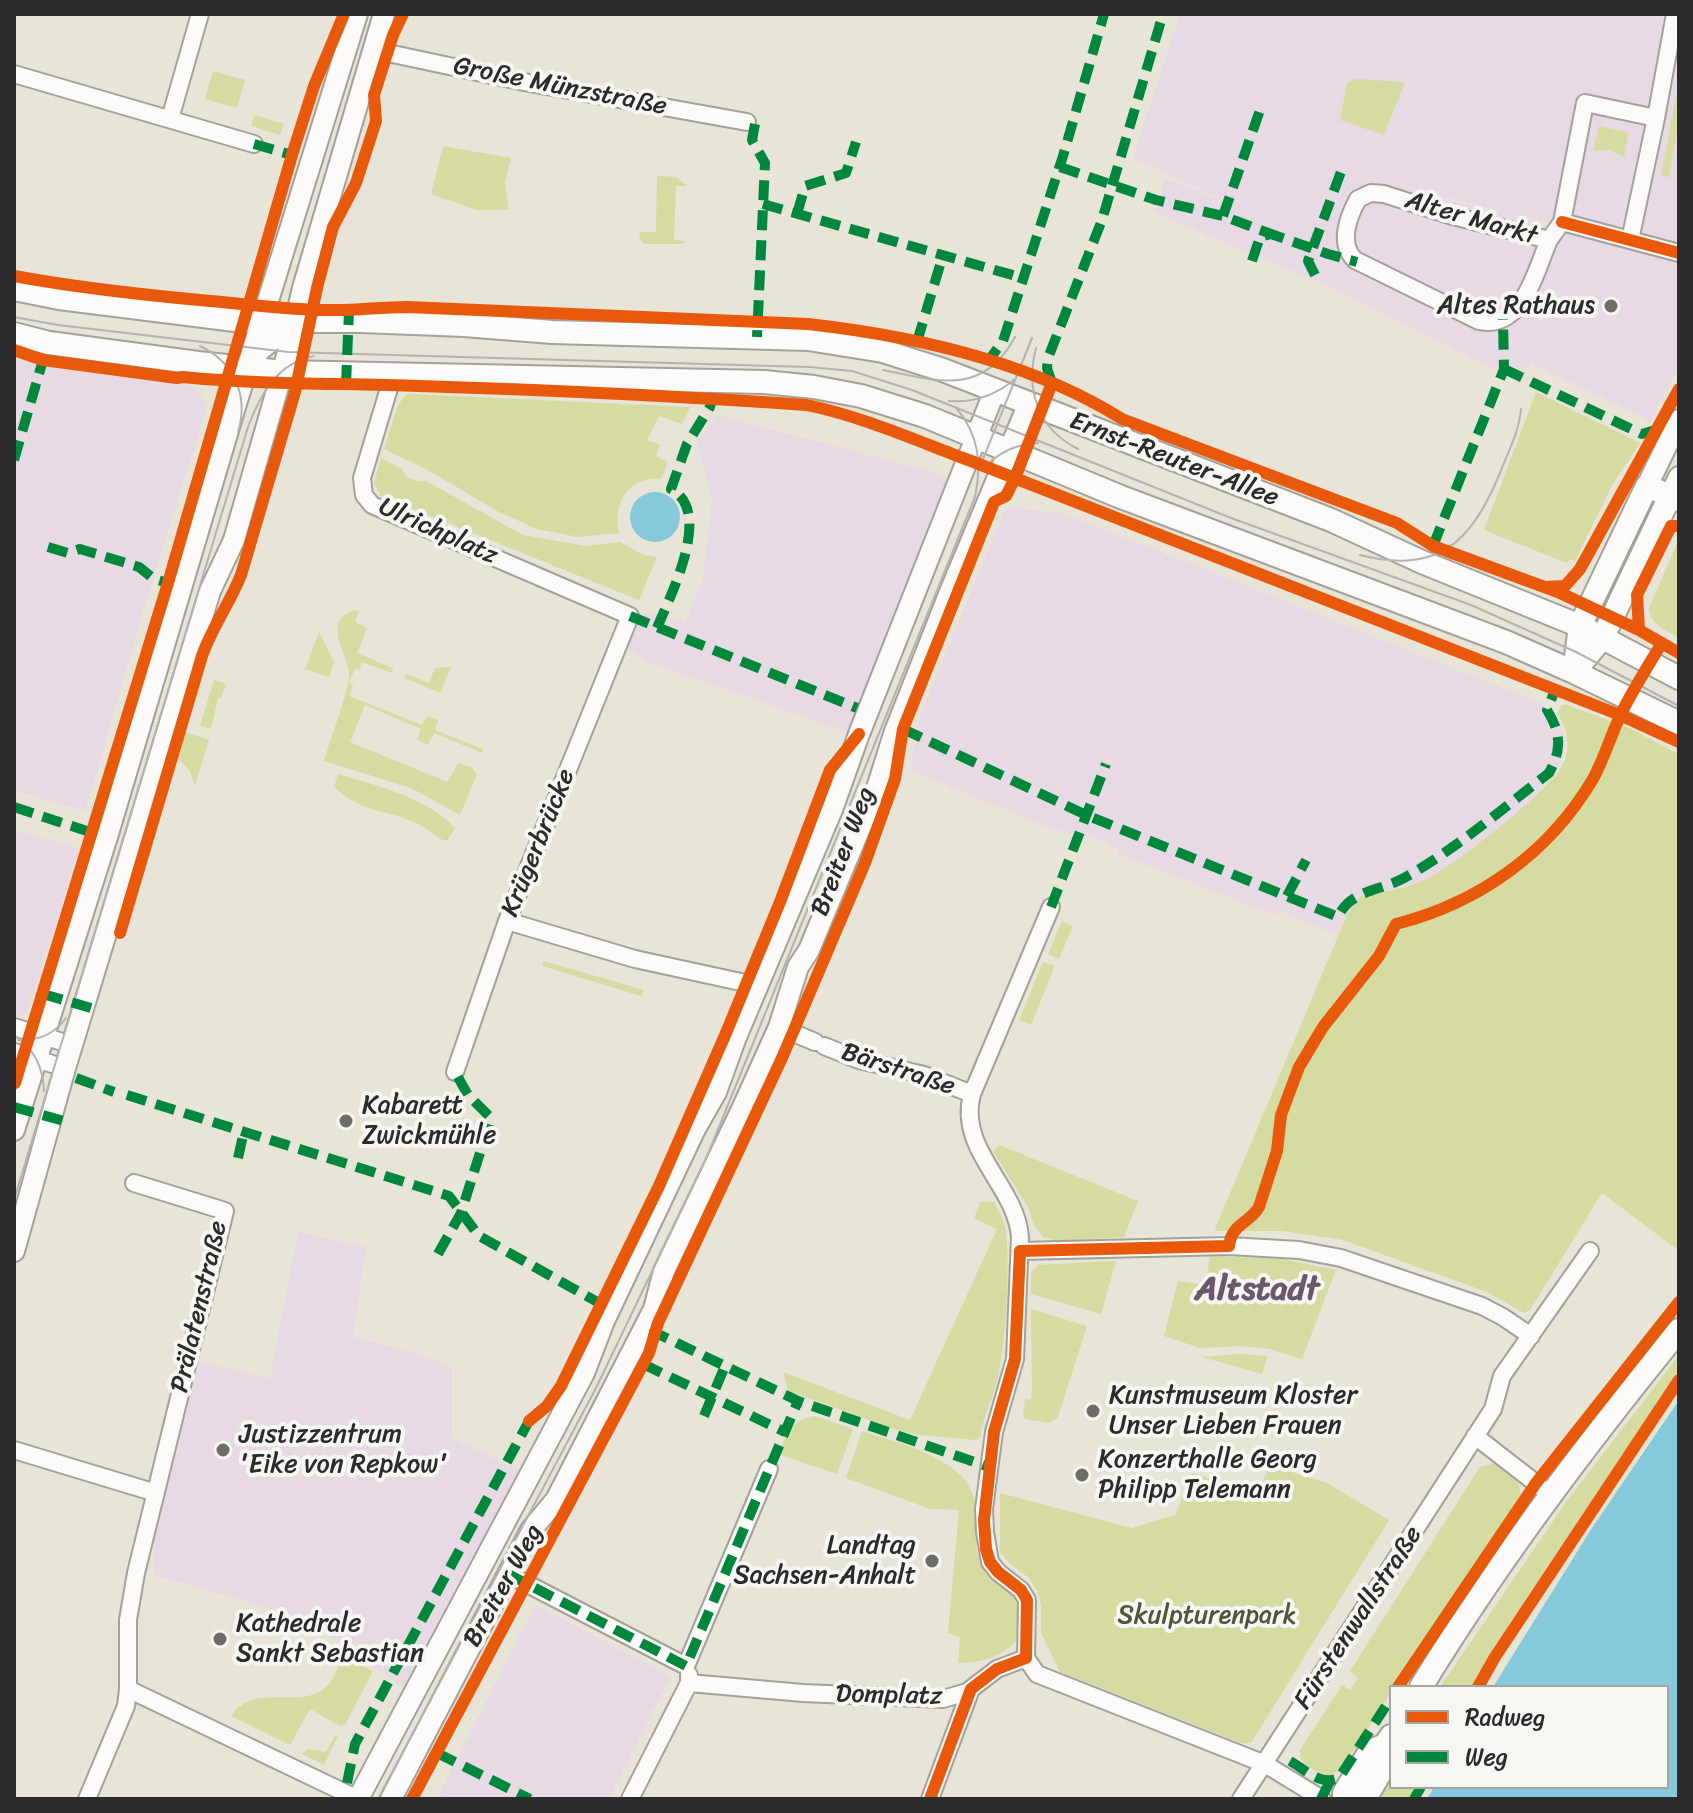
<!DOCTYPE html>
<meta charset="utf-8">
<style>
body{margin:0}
#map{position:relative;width:1693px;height:1813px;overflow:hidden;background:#e8e4d7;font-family:Sriracha,sans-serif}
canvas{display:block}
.frame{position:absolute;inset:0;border:16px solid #2b2b2b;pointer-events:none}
.legend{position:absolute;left:1389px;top:1685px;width:280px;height:104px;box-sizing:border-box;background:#f6f6f2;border:2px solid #a5a5a2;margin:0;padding:10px 14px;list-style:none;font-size:24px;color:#2b2b2b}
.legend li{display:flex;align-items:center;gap:16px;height:40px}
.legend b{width:40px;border:2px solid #a5a5a2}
</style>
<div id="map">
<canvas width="1693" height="1813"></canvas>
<div class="frame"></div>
<ul class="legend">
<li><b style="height:10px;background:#e8590c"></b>Radweg</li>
<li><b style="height:10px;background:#00873e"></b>Weg</li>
</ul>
</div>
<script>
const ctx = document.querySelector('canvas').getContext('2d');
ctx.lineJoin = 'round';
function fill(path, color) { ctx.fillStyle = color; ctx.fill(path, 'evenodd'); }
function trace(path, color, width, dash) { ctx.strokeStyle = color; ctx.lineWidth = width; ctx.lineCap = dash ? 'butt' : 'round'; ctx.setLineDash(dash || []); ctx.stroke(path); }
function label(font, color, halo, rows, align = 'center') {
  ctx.font = font + ' Sriracha,sans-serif'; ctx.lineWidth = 8; ctx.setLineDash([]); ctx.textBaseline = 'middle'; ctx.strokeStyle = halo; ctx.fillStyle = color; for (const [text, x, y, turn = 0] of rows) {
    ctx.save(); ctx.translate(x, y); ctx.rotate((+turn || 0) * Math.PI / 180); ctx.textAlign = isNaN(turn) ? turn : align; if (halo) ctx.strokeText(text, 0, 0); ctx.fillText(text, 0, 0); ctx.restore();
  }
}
const built = new Path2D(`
 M1180,14H1679V365L1651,421L1531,363L1537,347L1528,367L1493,369L1319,282L1155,213L1165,179L1232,204L1133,158ZM1390,181L1439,196L1545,222L1577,248L1544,223L1443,199ZM1549,289L1559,293L1547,323L1537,318Z
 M14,356L194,387L207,406L146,601L85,811L14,790Z
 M716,415L929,471L953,481L853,734L646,661L626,647L637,613H659L685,622L703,579L712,500L697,444Z
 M1006,508L1063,513L1543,704L1562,726L1566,743L1557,771L1500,835L1422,883L1364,894L1346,913L1338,935L1278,910L1275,915L1117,853L1118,849L1090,836L1058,831L910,770L921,713Z
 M14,830L79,849L28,1010L22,1017L14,1014Z
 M298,1232L366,1247L353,1337L417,1354L452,1367V1438L521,1472L406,1690L345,1646L294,1615L155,1575L153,1533L198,1365L201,1362L270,1379Z
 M535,1605L671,1676L609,1799H437Z`);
const green = new Path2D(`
 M213,71L245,80L237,108L205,99Z
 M1356,79L1405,82L1384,135L1340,120L1347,83Z
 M1679,80V120L1669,177L1661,176Z
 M255,115L284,124L280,135L251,126Z
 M1599,126L1629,132L1624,157L1608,150L1593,151Z
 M443,146L511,158L505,183L509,210H477L431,194Z
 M657,176L676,177L688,186H676L674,240L687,241L681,244H644L640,239L639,232H656Z
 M1536,392L1640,443L1611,487L1575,561L1570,559L1567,563L1484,530Z
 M406,395L410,394L690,407L682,424L659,416L647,440L660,445L656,456L668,462L661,479C628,476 613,503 619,533L578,537L537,529L499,512L424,468L384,449L398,405Z
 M381,458L402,469L405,476L418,481H426L523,535L586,546L620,542L644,555L657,557L639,600L381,496L374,483Z
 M1646,521L1613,593L1607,590L1635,533Z
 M1679,539V638C1666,630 1650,625 1649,608Z
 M355,610L359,612L355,622L367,628L357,653L393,668L392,673L362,662L359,670L355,668L349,683L353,685L349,696L422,725L427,716L438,720L435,730L483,749L482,753L434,733L428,745L417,740L421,729L365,705L350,742L447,782L458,763L471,767L477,774L460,815L411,788L324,761C330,739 347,697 349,676C350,655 319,621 355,610Z
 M319,632L334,662L329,677L305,669Z
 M451,667L440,693L404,678L406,674L429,683L435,668Z
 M214,680L226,684L221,698H218L211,729L200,726Z
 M1562,705H1567L1627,727L1679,754V1251L1602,1193L1530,1310L1524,1313L1487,1292L1343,1240L1282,1231H1216L1215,1229L1347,915L1361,896C1383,892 1405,889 1426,879C1454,866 1548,792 1562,766C1571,749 1569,729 1557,714Z
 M185,732L209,740L195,786L190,771L177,757Z
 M338,774C377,786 427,797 455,828L447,841C436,839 430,830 420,825C388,809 363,814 334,787Z
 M1062,921L1073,926L1059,959L1048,954Z
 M544,961L644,990L641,996L542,966Z
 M1043,962L1055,966L1031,1025L1019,1020Z
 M999,1145L1138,1201L1124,1237L1058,1241L1043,1237L1035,1227L1028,1207L993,1151Z
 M981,1201L994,1202C999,1211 1004,1221 1006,1231C1010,1271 1006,1333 999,1373C995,1395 983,1415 980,1438L976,1440L919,1435L897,1430L789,1391L783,1372L910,1420L997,1229L974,1218Z
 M1210,1256L1282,1259L1336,1270L1302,1359L1270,1349L1240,1346L1200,1348L1164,1336L1178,1281L1206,1285Z
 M1116,1261L1101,1314L1031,1294V1272L1038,1265Z
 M1031,1309L1087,1326L1058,1417L1049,1423L1025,1419L1023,1416L1025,1399L1031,1400L1032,1391Z
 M1239,1354L1268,1356L1262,1374L1202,1357Z
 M1679,1355V1373L1491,1655L1473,1687H1440L1566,1502Z
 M815,1416L853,1429L837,1474L778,1454C787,1434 792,1418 815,1416Z
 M862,1431C894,1442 959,1457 972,1492C982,1519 967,1551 988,1575C996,1584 1007,1590 1016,1599L1019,1620L1016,1642C995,1660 985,1661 958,1663L960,1637L948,1633L959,1510L930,1509L846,1478Z
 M1493,1464C1509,1468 1522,1482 1521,1500L1394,1687H1391V1692L1346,1763L1340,1771L1327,1776C1315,1770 1298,1765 1300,1750L1342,1685L1350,1690L1358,1678L1350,1671L1480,1467Z
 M1270,1465L1327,1483L1389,1520L1251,1743H1241L1060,1672L1041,1633V1605L1038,1592L1028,1577L1010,1564L1000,1552V1493L1132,1528L1175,1515L1192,1473L1258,1491Z
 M341,1654L373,1671L345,1725L340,1726L310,1709L290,1745L231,1716C261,1672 328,1731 341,1654Z
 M335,1735L338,1736L324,1765L302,1754L308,1749L326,1752Z
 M1391,1770V1787H1416L1410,1799H1388L1377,1793Z`);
const water = new Path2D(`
 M630 517a25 25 0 1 1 50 0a25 25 0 1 1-50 0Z
 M1679,1400V1799H1427L1434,1787H1667V1687H1493L1590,1531Z`);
const minor = new Path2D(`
 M374,50L524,82L747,122
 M14,74L254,144
 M170,119L200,14
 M1371,193L1384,194L1449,215L1549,240C1536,270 1523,330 1479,321L1355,260C1338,244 1348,217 1358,199Z
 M1562,222L1679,253
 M1549,240L1562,222L1585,103L1656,118
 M1630,240L1656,118L1675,14
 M391,374L390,385L362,478L364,495L372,505L630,616L507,921L455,1072
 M1051,907L972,1094C957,1150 1016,1185 1020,1237L1015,1359L994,1432L984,1509L985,1532L990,1562L998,1572L1021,1590L1027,1600L1026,1658L1037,1674L1265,1764L1322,1799
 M507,921L635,959L759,986
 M14,1027L72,1045
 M779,1027L815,1042
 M824,1046L859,1060L924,1075L972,1094
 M14,1052L65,1068
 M1020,1251L1229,1246L1299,1250L1341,1258L1482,1306L1503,1317L1531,1336
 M1475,1436L1551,1495
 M14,1450L156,1493
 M508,1574L686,1666
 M686,1666L769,1469
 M689,1683L803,1693L943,1699L967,1692L997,1669L1026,1658
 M128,1689L358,1799
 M87,1799L126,1706L128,1689V1620L136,1573L225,1211L134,1183
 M630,1799L689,1683V1675
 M930,1799L971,1689
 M1241,1799L1493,1409L1502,1376L1590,1251`);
const tertiary = new Path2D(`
 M251,362L260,350L295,322
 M1647,486L1679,420
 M1670,496L1679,477
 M14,1130L107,837L235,407L357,14
 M14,1251L65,1068L210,591L234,540L288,352L303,288L384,14
 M358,1799L584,1373L604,1321L695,1129L716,1092L736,1037L833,807L859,734L995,390
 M391,1799L531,1530L556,1500L654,1309L664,1271L743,1107L779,1027L798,967L809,950L878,785L894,734L950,592L1029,403`);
const secondary = new Path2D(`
 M14,289L59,298L243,321H361L464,325L552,332L808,339L883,351L943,370L1331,520L1422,562L1580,626L1679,678
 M14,334L49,343L198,363L283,372L764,382L814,387L861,396L925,416L1121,497L1506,642L1574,672L1679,723
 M1574,672L1580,626L1647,486L1679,500
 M1574,672L1603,637L1670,496
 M1421,1687C1497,1562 1586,1444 1679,1330
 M1344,1799V1793L1370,1751L1385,1745
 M1365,1799L1387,1761L1385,1745L1391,1736`);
const tram = new Path2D(`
 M14,317L58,325L288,352L809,367L852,371L912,390L1231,518L1471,605L1576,652L1679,706
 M200,346C234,362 249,396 238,432
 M1036,348C1025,390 1038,429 1078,449
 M883,370C937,381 983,397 1015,337
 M949,401C975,403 996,395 1015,379
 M981,464L1032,338
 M982,470C997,453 1015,444 1038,443
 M1360,555C1438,575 1472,542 1500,473C1508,452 1519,432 1521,409
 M14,1035C34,1049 43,1066 44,1091
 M18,1040C38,1041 54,1035 66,1018
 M14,1200L248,427C260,395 277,363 314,356
 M378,1799L596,1388L706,1159L975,497C982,464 979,435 957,409`);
const quiet = new Path2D(`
 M755,124L752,140L765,163L757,337
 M254,144L292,155
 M1060,167L1156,200L1223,216L1271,234
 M763,204L1023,278
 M797,214L805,186L846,173L856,142
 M1223,216L1260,110
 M1252,261L1260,237L1271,234L1328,254L1357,262
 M1315,275L1308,261L1342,169
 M917,342L943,255
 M983,359L989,360L1003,341L1063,156L1104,14
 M1504,369L1642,434L1659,429
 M1052,383L1047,368L1048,358L1102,220L1163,14
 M346,385L349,310H356
 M14,460L43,360
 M1433,546L1504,369L1503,319
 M48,547L68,553L80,549L139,567L154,579L168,583
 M630,616L857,708
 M657,628C670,596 714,512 671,489L687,444L710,407L712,399
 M903,729L1086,815L1338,917C1350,890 1380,891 1404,878C1456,849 1502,809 1549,773C1562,749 1561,733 1547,710L1555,690
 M14,807L93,833
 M1287,896L1306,860
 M1051,907L1106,764
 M43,994L98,1010
 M76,1078L114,1092
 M127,1095L449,1196L479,1236L601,1304
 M14,1107L64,1121
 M238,1158L244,1131
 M438,1254L461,1213L491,1118L468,1095L455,1072
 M653,1337L654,1332L798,1401L989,1467
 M643,1364L785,1432
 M704,1416L725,1366
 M508,1574L686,1666L798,1401
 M437,1753L530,1799
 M1290,1761C1306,1770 1320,1786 1339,1778L1391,1698
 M347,1783L355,1744L529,1421
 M1321,1799L1330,1781
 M1414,1799L1421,1787`);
const cycleway = new Path2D(`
 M1562,222L1679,253
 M14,276C79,288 144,295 210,301C249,304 288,310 327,310C354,311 379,307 407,307L808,324C915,336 1030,361 1122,419L1397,523L1433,546L1558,592L1639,630L1679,653
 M14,350L43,360L177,378L183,377C262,385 341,383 419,386C549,390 678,396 807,405C864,417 917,441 971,461L1620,715L1679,742
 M1544,587L1565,586L1580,569L1679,389
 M1639,630L1637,595L1671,526H1679
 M120,933L202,656C212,627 230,603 241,575L295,392L317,288L333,227L356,183L376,121L374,95L393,35L403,14
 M15,1083L168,583L292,155L314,86L344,14
 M529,1421L547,1406L561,1386L659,1186L726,1033L780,902L830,770L859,734
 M1398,1687L1536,1483L1679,1302
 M1478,1687L1495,1657L1679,1380
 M412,1799L649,1353L658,1323L782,1058L865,863L895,779L903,729L994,502L1006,496L1015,478L1052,383
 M930,1799L971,1689L997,1669L1026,1658L1027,1600L1021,1590L998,1572L990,1562L986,1549L984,1520L994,1432L1015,1359L1020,1251L1229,1246C1232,1223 1249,1224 1259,1207L1277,1151L1281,1115L1299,1067L1323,1027L1379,956L1396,924C1479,903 1549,853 1593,779C1605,757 1611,734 1622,712C1634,688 1648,666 1662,643`);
const markers = [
 [1611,306,8,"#6d6c67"],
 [346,1121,8,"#6d6c67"],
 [1093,1411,8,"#6d6c67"],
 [223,1450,8,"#6d6c67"],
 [1082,1475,8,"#6d6c67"],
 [932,1561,8,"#6d6c67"],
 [220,1639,8,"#6d6c67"]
];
const streetNames = [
 ["Große Münzstraße",560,87,11],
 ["Alter Markt",1471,219,16],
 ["Ernst-Reuter-Allee",1174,460,21],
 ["Ulrichplatz",438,532,24],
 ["Krügerbrücke",539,843,-68],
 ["Breiter Weg",844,852,-69],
 ["Bärstraße",898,1070,18],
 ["Prälatenstraße",200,1307,-77],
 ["Breiter Weg",504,1586,-61],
 ["Fürstenwallstraße",1359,1618,-57],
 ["Domplatz",889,1696,1]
];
const poiNames = [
 ["Altes Rathaus",1595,306,"right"],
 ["Kabarett",362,1106],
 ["Zwickmühle",362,1136],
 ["Kunstmuseum Kloster",1109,1396],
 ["Unser Lieben Frauen",1109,1426],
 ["Justizzentrum",239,1435],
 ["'Eike von Repkow'",239,1465],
 ["Konzerthalle Georg",1098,1460],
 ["Philipp Telemann",1098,1490],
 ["Landtag",916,1546,"right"],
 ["Sachsen-Anhalt",916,1576,"right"],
 ["Kathedrale",236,1624],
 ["Sankt Sebastian",236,1654]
];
const parkNames = [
 ["Skulpturenpark",1207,1616]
];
const districtNames = [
 ["Altstadt",1257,1290]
];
fill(built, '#e7dae5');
fill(green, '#d5dba1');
fill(water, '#86c9da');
trace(minor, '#a4a19a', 20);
trace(tertiary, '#a4a19a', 24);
trace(secondary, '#a4a19a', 26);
trace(minor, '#fcfbf9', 16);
trace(tertiary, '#fcfbf9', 20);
trace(secondary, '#fcfbf9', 22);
trace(tram, '#b3b3b1', 2);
trace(quiet, '#00873e', 10, [20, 10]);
trace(cycleway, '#e8590c', 12);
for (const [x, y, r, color] of markers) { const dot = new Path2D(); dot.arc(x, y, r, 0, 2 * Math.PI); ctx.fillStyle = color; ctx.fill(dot); trace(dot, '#f6f6f2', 3); }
label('26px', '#2b2b2b', '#f6f6f2', streetNames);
label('26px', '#2b2b2b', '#f6f6f2', poiNames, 'left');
label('26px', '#52553d', '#f6f6f2', parkNames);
label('bold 34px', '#6c586c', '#f6f6f2', districtNames);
</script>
